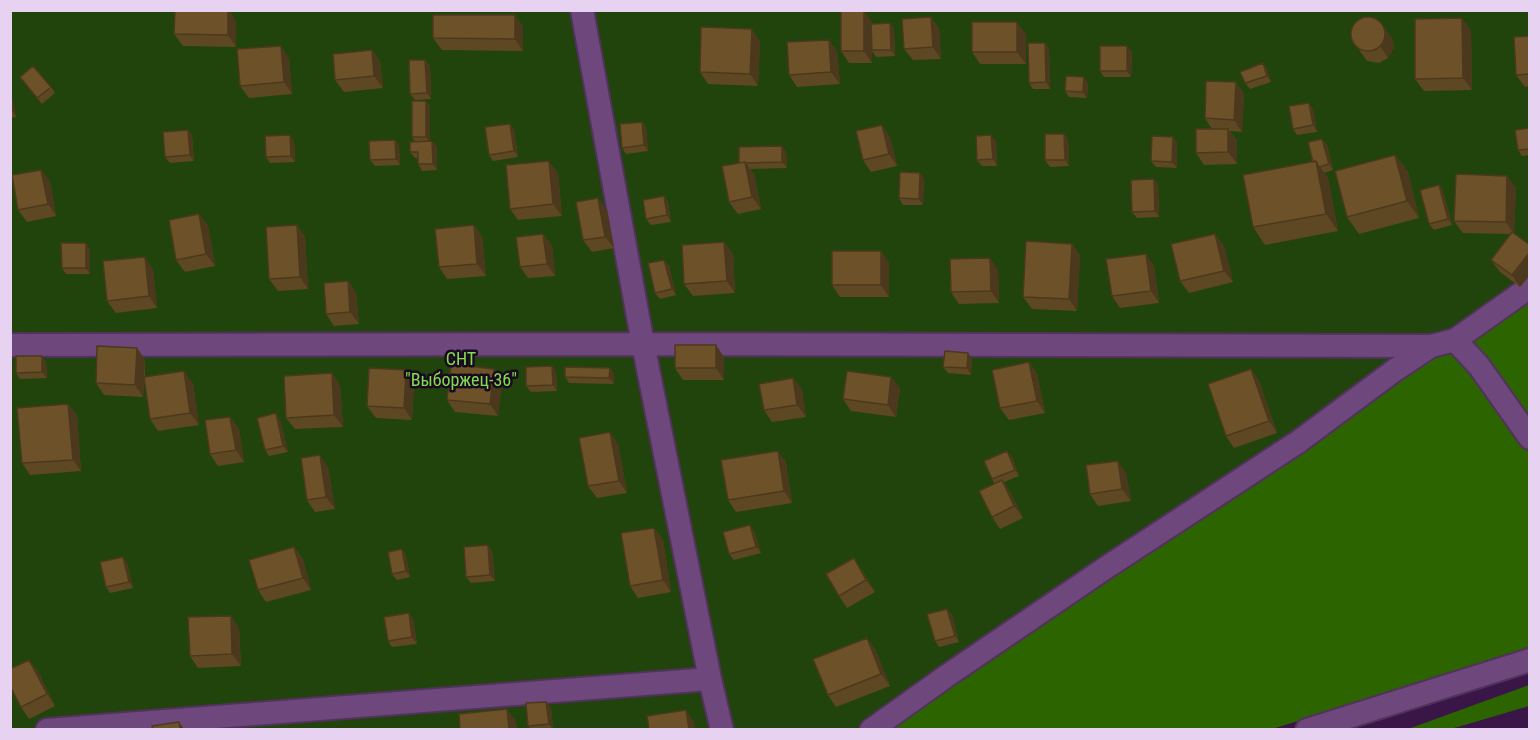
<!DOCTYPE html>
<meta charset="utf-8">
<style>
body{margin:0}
#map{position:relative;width:1540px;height:740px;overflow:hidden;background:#3a1547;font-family:"Roboto Condensed",sans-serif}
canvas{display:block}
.frame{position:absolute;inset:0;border:12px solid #e8d2f1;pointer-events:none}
</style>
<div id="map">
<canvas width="1540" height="740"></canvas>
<div class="frame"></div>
</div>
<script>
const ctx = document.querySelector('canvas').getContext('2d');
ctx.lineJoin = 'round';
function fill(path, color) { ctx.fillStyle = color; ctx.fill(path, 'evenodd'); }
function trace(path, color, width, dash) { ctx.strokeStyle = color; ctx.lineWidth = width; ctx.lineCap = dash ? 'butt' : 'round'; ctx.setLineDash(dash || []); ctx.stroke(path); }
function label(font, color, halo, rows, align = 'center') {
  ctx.font = font + ' "Roboto Condensed",sans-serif'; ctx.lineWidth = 5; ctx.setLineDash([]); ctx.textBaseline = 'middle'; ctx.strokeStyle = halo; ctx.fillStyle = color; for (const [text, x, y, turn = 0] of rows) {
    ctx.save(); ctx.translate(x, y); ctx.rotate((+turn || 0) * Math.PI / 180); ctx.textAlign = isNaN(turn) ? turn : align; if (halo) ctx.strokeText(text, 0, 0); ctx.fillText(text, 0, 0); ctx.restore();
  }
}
const green = new Path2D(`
 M10,11H1529V288L870,729H11Z`);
const forest = new Path2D(`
 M1529,288V647L1497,660L1272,729L870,730Z
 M1529,685V706L1451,729H1408Z`);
const minor = new Path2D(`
 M582,10L643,344L710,679L722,730
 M1455,340L1479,366L1530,438
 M10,345L643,344L1431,346
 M47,730L710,679
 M871,730L948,675L1107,567L1298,442L1395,370L1431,346L1455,340L1530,287
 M1307,730L1530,660`);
const wall = new Path2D(`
 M515,15L523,27V51L442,50L433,38Z
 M931,17L939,29L941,59L913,60L904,49Z
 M236,21V47L183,46L174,34Z
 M872,22V24L890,23L894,29L895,56L876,57L872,51V63H849L841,51Z
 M1471,30L1472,90L1424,91L1415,79Z
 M1026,34V64H980L972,52Z
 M1530,36V86L1525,87L1516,75Z
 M1392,38L1394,48L1388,58L1379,63L1367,61L1352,40Z
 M829,40L837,52L840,84L797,87L789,75Z
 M760,41L758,86L708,84L700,72Z
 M1045,43L1049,49L1050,89H1033L1029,83Z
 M372,50L380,62L383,88L344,92L335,80Z
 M1132,52L1131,77H1104L1100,71Z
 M289,58L292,94L249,98L240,86Z
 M425,60L430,66L431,99L415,100L410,94Z
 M1263,63L1267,69L1271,82L1250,89L1245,83Z
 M20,77L51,87L55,93L42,104Z
 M1236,82L1244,94L1242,132L1230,131L1237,141V164L1204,165L1196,153L1212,129L1205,118Z
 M1088,83L1087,98L1069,97L1065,91Z
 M10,90L16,117L10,118Z
 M426,101L430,107V141H432L437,147V170L422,171L418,164V158H415L410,152L415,142L412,137Z
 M1313,109L1317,132L1297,135L1293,129Z
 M642,122L646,128L648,151L626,154L622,148Z
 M510,124L514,130L518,157L493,161L489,155Z
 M1530,128V155L1522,156L1518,150Z
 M188,130L192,136L194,161L170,163L165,157Z
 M1064,134L1068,140L1069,166L1050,167L1045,160Z
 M890,137L897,166L871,172L863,160Z
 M1173,137L1177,143V168L1156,167L1151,161Z
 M1322,139L1327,145L1333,170L1324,173L1328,178L1338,231L1265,245L1253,227L1313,162Z
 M395,140L399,146L400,165L375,166L370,160Z
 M294,141L295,162L270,163L266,157Z
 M996,141L997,166H982L977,160Z
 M786,152L787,168L750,169L754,174L761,209L738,214L729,202L739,163Z
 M1395,155L1408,172L1419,218L1359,234L1347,217Z
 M41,170L50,182L56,216L27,222L18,210Z
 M558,173L562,216L518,220L510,209Z
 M920,173L924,179L923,205H903L899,198Z
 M1507,176L1516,188L1514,233L1530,245V275L1520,287L1500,272L1491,260L1510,234L1463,233L1454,221Z
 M1154,179L1158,186L1159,217L1137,218L1132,212Z
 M1439,185L1443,191L1452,225L1434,230L1429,224Z
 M664,196L668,202L671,222L651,225L646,219Z
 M607,210L614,248L592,252L583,240Z
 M199,214L208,226L215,266L185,272L176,260Z
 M297,225L305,237L308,289L278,291L269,279Z
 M474,225L482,237L486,276L447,279L439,267Z
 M543,234L552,246L555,276L528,278L520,267Z
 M1215,234L1224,246L1233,282L1189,293L1180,281Z
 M724,242L733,254L735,293L693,296L684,284Z
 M1072,244L1080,256L1077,311L1032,309L1023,297Z
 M90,249V274H66L62,268Z
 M881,251L889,263V297H840L832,285Z
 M664,260L669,266L676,295L660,299L655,293Z
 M1154,266L1159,303L1120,308L1112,296Z
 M153,269L157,308L116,313L107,301Z
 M998,270L999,303L959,304L951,292Z
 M348,281L356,293L359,324L334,326L326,314Z
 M137,348L145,360V377L193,383L199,425L158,431L150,419L144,380L143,397L104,395L96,383Z
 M724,357V380H683L675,368Z
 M972,359L971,375L948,373L943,367Z
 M46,362L47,378L20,379L16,373Z
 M1029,362L1037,374L1045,413L1009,420L1000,408Z
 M552,366L556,372L557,391L531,392L526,386Z
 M610,368L614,374V384L569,383L565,377Z
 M1251,369L1259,381L1277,433L1234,448L1226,436Z
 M891,377L900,389L896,417L851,411L843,399Z
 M793,378L802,390L806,417L772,422L764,410Z
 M502,381L498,416L455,412L447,400Z
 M414,382L412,420L376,418L367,406Z
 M340,385L343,427L295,429L286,418Z
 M77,415L81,471L30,475L22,463Z
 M230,417L239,429L244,462L218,466L210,454Z
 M280,420L288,452L269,456L265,450Z
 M618,444L627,493L597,498L588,486Z
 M778,451L786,463L792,503L736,512L728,500Z
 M1012,457L1019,476L1004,482L1010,492L1023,518L1000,529L992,517L994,483L992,479Z
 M328,467L335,509L315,512L307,500Z
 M1126,473L1131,501L1098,506L1090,494Z
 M654,528L663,540L671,592L638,598L630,586Z
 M754,531L761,553L734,560L729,554Z
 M294,547L303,559L311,590L266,602L258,590Z
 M402,549L406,555L410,577L397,580L392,574Z
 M492,551L495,581L471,583L466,577Z
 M127,563L133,588L110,593L106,587Z
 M862,570L875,592L847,608L839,596Z
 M947,609L952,615L959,642L939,647L935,641Z
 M413,619L417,644L392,647L388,641Z
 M239,628L241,666L198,668L190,656Z
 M875,649L890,686L836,707L828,695Z
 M29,660L38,672L55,706L29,719L21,707Z
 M546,702L551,708L553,729H531L528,726Z`);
const shadedWall = new Path2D(`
 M228,10H229L236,21V47L228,35Z
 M864,10L872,22V63L864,51Z
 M515,15L523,27V51L515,39Z
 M931,17L939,29L941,59L933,47Z
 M1462,18L1471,30L1472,90L1463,78Z
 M1017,22L1026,34V64L1017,52Z
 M890,23L894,29L895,56L891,50Z
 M1383,26L1392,38L1394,48L1388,58L1380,46Z
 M752,29L760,41L758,86L750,74Z
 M829,40L837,52L840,84L831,72Z
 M1045,43L1049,49L1050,89L1046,82Z
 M281,46L289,58L292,94L284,82Z
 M1127,46L1132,52L1131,77L1127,71Z
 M372,50L380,62L383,88L374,76Z
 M425,60L430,66L431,99L427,93Z
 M1263,63L1267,69L1271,82L1267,76Z
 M1084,77L1088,83L1087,98L1083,92Z
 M1236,82L1244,94L1242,132L1234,120Z
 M10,90L11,91L16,117L12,111L10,103Z
 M426,101L430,107V143L426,137Z
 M1309,103L1313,109L1317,132L1313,125Z
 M642,122L646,128L648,151L644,145Z
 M510,124L514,130L518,157L514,151Z
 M882,125L890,137L897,166L889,154Z
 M1228,129L1237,141V164L1228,152Z
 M188,130L192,136L194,161L190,155Z
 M1064,134L1068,140L1069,166L1065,160Z
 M290,135L294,141L295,162L291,156Z
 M991,135L996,141L997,166L993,159Z
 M1173,137L1177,143V168L1172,162Z
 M1322,139L1327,145L1333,170L1329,164Z
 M395,140L399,146L400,165L396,159Z
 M432,141L437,147V170L433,164Z
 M782,146L786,152L787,168L782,162Z
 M1395,155L1408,172L1419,218L1407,201Z
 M549,161L558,173L562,216L553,204Z
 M1316,161L1328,178L1338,231L1326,214Z
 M745,162L754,174L761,209L752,197Z
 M41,170L50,182L56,216L48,204Z
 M920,173L924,179L923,205L919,199Z
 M1507,176L1516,188L1514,234L1506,222Z
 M1154,179L1158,186L1159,217L1155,211Z
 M1439,185L1443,191L1452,225L1448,219Z
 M664,196L668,202L671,222L667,215Z
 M598,198L607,210L614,248L605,237Z
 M199,214L208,226L215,266L206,254Z
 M297,225L305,237L308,289L300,277Z
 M474,225L482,237L486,276L477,264Z
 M543,234L552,246L555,276L547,264Z
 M1215,234L1224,246L1233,282L1224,271Z
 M724,242L733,254L735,293L727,281Z
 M86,243L90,249V274L86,268Z
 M1072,244L1080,256L1077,311L1069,299Z
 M881,251L889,263V297L881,285Z
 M1530,252V275L1520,287L1512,275Z
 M1146,254L1154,266L1159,303L1151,291Z
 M145,257L153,269L157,308L149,296Z
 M990,258L998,270L999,303L991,291Z
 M664,260L669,266L676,295L672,289Z
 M348,281L356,293L359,324L350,312Z
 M716,345L724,357V380L716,368Z
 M137,348L145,360L143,397L135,385Z
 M968,353L972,359L971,375L967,368Z
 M42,356L46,362L47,378L42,372Z
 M1029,362L1037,374L1045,413L1037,401Z
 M552,366L556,372L557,391L553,385Z
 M610,368L614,374V384L609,378Z
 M494,369L502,381L498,416L490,404Z
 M1251,369L1259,381L1277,433L1269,421Z
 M406,370L414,382L412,420L404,408Z
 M184,371L193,383L199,425L190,413Z
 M332,373L340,385L343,427L334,415Z
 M891,377L900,389L896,417L888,405Z
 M793,378L802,390L806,417L797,405Z
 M68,404L77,415L81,471L73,460Z
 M276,413L280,420L288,452L283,446Z
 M230,417L239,429L244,462L236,450Z
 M610,432L618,444L627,493L619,481Z
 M778,451L786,463L792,503L784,491Z
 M1007,451L1012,457L1019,476L1015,470Z
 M320,455L328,467L335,509L326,497Z
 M1118,461L1126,473L1131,501L1122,489Z
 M1002,480L1010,492L1023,518L1014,506Z
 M750,525L754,531L761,553L756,547Z
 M654,528L663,540L671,592L663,580Z
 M488,545L492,551L495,581L490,575Z
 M294,547L303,559L311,590L303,578Z
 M402,549L406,555L410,577L406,571Z
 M123,557L127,563L133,588L129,582Z
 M854,558L862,570L875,592L866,580Z
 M947,609L952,615L959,642L955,636Z
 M409,613L413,619L417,644L412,637Z
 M231,616L239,628L241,666L232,654Z
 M867,638L875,649L890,686L881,674Z
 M29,660L38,672L55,706L47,694Z
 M546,702L551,708L553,729L549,724Z
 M507,709L516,721L517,729H509Z
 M686,710L694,722L695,729H689Z
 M179,722L184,729H180Z`);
const building = new Path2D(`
 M175,10H228V35L174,34Z
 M841,10H864V51H841Z
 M433,15H515V39L433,38Z
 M931,17L933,47L904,49L902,19Z
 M1351 34a17 17 0 1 1 34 0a17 17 0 1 1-34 0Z
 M1462,18L1463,78L1415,79V19Z
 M972,22H1017V52H972Z
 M890,23L891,50H872L871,24Z
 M701,27L752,29L750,74L700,72Z
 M1530,36V74L1516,75L1514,37Z
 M829,40L831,72L789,75L787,42Z
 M1028,43H1045L1046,82L1029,83Z
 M281,46L284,82L240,86L237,49Z
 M1100,46H1127V71H1100Z
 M372,50L374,76L335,80L333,54Z
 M409,60H425L427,93L410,94Z
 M1263,63L1267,76L1245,83L1240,72Z
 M33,66L51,87L37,98L20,77Z
 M1066,76L1084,77L1083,92L1065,91Z
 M1206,81L1236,82L1234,120L1205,118Z
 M412,101H426V137H412Z
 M1309,103L1313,125L1293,129L1289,106Z
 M642,122L644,145L622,148L620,124Z
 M510,124L514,151L489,155L485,127Z
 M882,125L889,154L863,160L856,131Z
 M1530,128V149L1518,150L1515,130Z
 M1196,129H1228V152L1196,153Z
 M188,130L190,155L165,157L163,132Z
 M1045,134H1064L1065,160H1045Z
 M290,135L291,156L266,157L265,136Z
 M991,135L993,159L977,160L976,136Z
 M1152,136L1173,137L1172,162L1151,161Z
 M1322,139L1329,164L1319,167L1316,161L1313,162L1308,142Z
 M395,140L396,159L370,160L369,141Z
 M432,141L433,164H418V152H410V142Z
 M782,146V162L745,163V162L739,163V147Z
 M1395,155L1407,201L1347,217L1335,171Z
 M549,161L553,204L510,209L506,165Z
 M1316,161L1326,214L1253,227L1243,175Z
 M745,162L752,197L729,202L722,166Z
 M41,170L48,204L18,210L12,175Z
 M900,172L920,173L919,199L899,198Z
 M1456,174L1507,176L1506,222L1454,221Z
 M1154,179L1155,211L1132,212L1131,180Z
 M1439,185L1448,219L1429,224L1420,190Z
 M664,196L667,215L646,219L643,200Z
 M598,198L605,237L583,240L576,202Z
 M199,214L206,254L176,260L169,220Z
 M297,225L300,277L269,279L266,227Z
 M474,225L477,264L439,267L435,229Z
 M1512,232L1530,245V252L1512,275L1491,260Z
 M543,234L547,264L520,267L516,237Z
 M1215,234L1224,271L1180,281L1171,244Z
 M1026,241L1072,244L1069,299L1023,297Z
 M724,242L727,281L684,284L682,245Z
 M61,243H86V268H62Z
 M832,251H881V285H832Z
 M1146,254L1151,291L1112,296L1106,259Z
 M145,257L149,296L107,301L103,261Z
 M990,258L991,291L951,292L950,259Z
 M664,260L672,289L655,293L648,263Z
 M348,281L350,312L326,314L324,283Z
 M675,345H716V368H675Z
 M97,346L137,348L135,385L96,383Z
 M945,351L968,353L967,368L943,367Z
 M16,356H42V372L16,373Z
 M1029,362L1037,401L1000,408L992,370Z
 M451,364L494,369L490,404L447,400Z
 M552,366L553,385L526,386V367Z
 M565,367L610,368L609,378L565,377Z
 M369,368L406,370L404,408L367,406Z
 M1251,369L1269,421L1226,436L1208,384Z
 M184,371L190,413L150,419L144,377Z
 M847,371L891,377L888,405L843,399Z
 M332,373L334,415L286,418L284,376Z
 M793,378L797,405L764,410L759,384Z
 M68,404L73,460L22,463L17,408Z
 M276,413L283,446L265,450L257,418Z
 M230,417L236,450L210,454L205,420Z
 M610,432L619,481L588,486L579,438Z
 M778,451L784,491L728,500L721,460Z
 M1007,451L1015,470L992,479L984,461Z
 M320,455L326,497L307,500L301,458Z
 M1118,461L1122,489L1090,494L1086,465Z
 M1002,480L1014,506L992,517L979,491Z
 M750,525L756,547L729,554L723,532Z
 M654,528L663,580L630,586L621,533Z
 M488,545L490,575L466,577L464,547Z
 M294,547L303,578L258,590L249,560Z
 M402,549L406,571L392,574L388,552Z
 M123,557L129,582L106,587L100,562Z
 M854,558L866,580L839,596L826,574Z
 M947,609L955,636L935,641L927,614Z
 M409,613L412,637L388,641L384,617Z
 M231,616L232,654L190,656L188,617Z
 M867,638L881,674L828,695L813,659Z
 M29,660L47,694L21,707L10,686V669Z
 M546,702L549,724L528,726L526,703Z
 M507,709L509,729H460L459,714Z
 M686,710L689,729H649L647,716Z
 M179,722L180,729H153L152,726Z`);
const parkNames = [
 ["СНТ",461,360],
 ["\"Выборжец-36\"",461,381]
];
fill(green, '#20440b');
fill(forest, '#2c6400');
trace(minor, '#51325b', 26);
trace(minor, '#6e477d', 22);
fill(wall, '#5e4723');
fill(shadedWall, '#4c391d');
fill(building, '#6d5229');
trace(building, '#4c391d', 1.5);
label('18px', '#80de4e', '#190a1f', parkNames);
</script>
